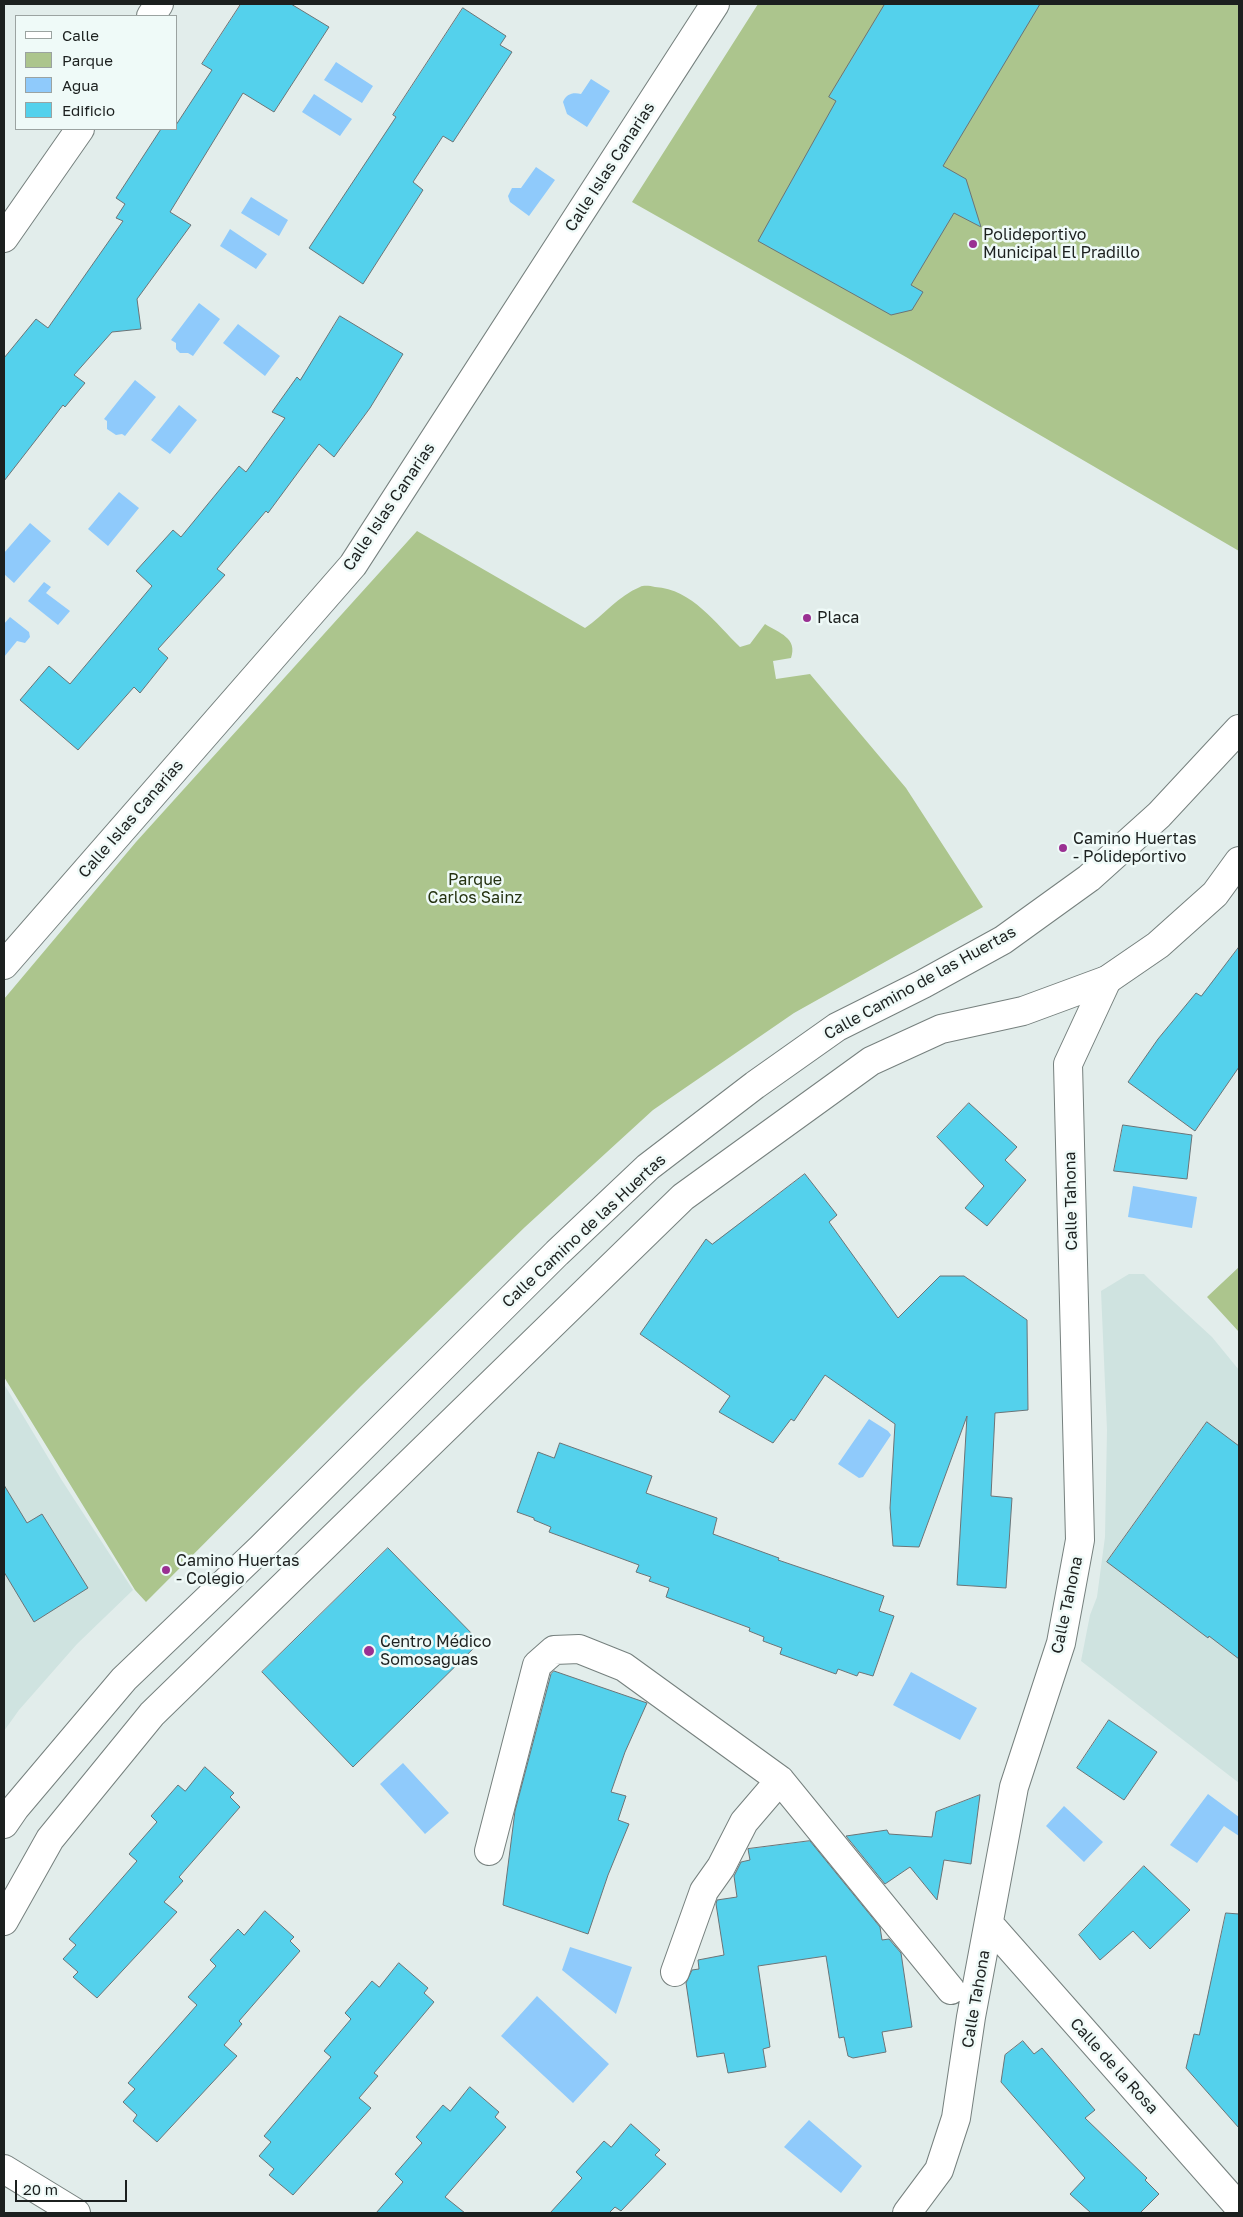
<!DOCTYPE html>
<meta charset="utf-8">
<style>
body{margin:0}
#map{position:relative;width:1243px;height:2217px;overflow:hidden;background:#e2edeb;font-family:"Golos Text",sans-serif}
canvas{display:block}
.frame{position:absolute;inset:0;border:5px solid #1c201f;pointer-events:none}
.legend{position:absolute;left:15px;top:15px;width:162px;height:115px;box-sizing:border-box;background:#effaf8;border:1px solid #9ba3a1;margin:0;padding:6px 9px;list-style:none;font-size:15px;color:#1c201f}
.legend li{display:flex;align-items:center;gap:10px;height:25px}
.legend b{width:25px;border:1px solid #9ba3a1}
.scale{position:absolute;left:15px;top:2180px;width:112px;height:22px;box-sizing:border-box;border:2px solid #1c201f;border-top:0;padding-left:6px;font-size:15px;line-height:18px;white-space:nowrap;color:#1c201f;-webkit-text-stroke:4px #effaf8;paint-order:stroke}
</style>
<div id="map">
<canvas width="1243" height="2217"></canvas>
<div class="frame"></div>
<ul class="legend">
<li><b style="height:6px;background:#fff"></b>Calle</li>
<li><b style="height:14px;background:#acc58d"></b>Parque</li>
<li><b style="height:14px;background:#8fcafb"></b>Agua</li>
<li><b style="height:14px;background:#54d1ec"></b>Edificio</li>
</ul>
<div class="scale">20 m</div>
</div>
<script>
const ctx = document.querySelector('canvas').getContext('2d');
ctx.lineJoin = 'round';
function fill(path, color) { ctx.fillStyle = color; ctx.fill(path, 'evenodd'); }
function trace(path, color, width, dash) { ctx.strokeStyle = color; ctx.lineWidth = width; ctx.lineCap = dash ? 'butt' : 'round'; ctx.setLineDash(dash || []); ctx.stroke(path); }
function label(font, color, halo, rows, align = 'center') {
  ctx.font = font + ' "Golos Text",sans-serif'; ctx.lineWidth = 5; ctx.setLineDash([]); ctx.textBaseline = 'middle'; ctx.strokeStyle = halo; ctx.fillStyle = color; for (const [text, x, y, turn = 0] of rows) {
    ctx.save(); ctx.translate(x, y); ctx.rotate((+turn || 0) * Math.PI / 180); ctx.textAlign = isNaN(turn) ? turn : align; if (halo) ctx.strokeText(text, 0, 0); ctx.fillText(text, 0, 0); ctx.restore();
  }
}
const built = new Path2D(`
 M1129,1274H1144L1150,1280L1212,1337L1239,1370V1783L1081,1661L1090,1615L1097,1597L1105,1537L1107,1430L1101,1291Z
 M4,1384L61,1479L133,1590L77,1644L19,1710L4,1731Z`);
const green = new Path2D(`
 M758,4H1239V551L906,357L632,202Z
 M417,531L585,628C604,615 618,596 640,587C644,585 650,586 655,587C692,589 716,624 740,647L750,644L765,624C779,633 798,638 791,658L773,661L776,679L810,674L906,788L983,907L794,1013L653,1110L525,1227L361,1386L146,1602L135,1590L4,1377V999L136,842Z
 M1239,1267V1332L1207,1297Z`);
const water = new Path2D(`
 M336,62L373,86L362,103L324,80Z
 M591,79L610,91L587,127L567,114L563,102C566,94 573,92 581,94Z
 M314,94L352,119L340,136L302,112Z
 M536,167L555,180L529,216L510,202L508,196L512,188H521Z
 M251,197L288,220L279,236L241,213Z
 M230,229L267,254L256,269L220,246Z
 M199,303L220,319L193,356L188,353H180L176,349V343L171,340Z
 M238,324L280,356L265,376L223,343Z
 M135,380L156,397L125,436L122,434L116,435L107,429V421L104,419Z
 M179,405L197,420L170,454L151,440Z
 M119,492L139,508L108,546L88,529Z
 M30,523L51,541L14,583L4,574V553Z
 M44,582L51,587L46,593L70,611L58,625L28,601Z
 M10,617L29,632L30,637L25,643L17,641L4,657V624Z
 M1133,1186L1197,1197L1192,1228L1128,1217Z
 M869,1419L888,1431L891,1435L863,1477L859,1478L838,1464Z
 M911,1672L977,1708L960,1740L893,1705Z
 M403,1763L449,1813L425,1834L380,1784Z
 M1208,1794L1239,1817V1836L1224,1826L1197,1863L1170,1845Z
 M1064,1806L1103,1842L1084,1862L1046,1826Z
 M570,1947L632,1967L616,2014L562,1970Z
 M537,1996L609,2064L573,2103L501,2036Z
 M809,2120L862,2166L841,2193L784,2147Z`);
const building = new Path2D(`
 M241,4H291L329,27L274,112L243,93L170,212L191,225L137,299L141,329L112,332L74,375L85,383L65,407L63,405L4,481V358L36,319L48,328L123,221L116,218L125,204L116,198L161,129H176V125L212,70L202,64Z
 M885,4H1040L943,166L966,179L981,227L954,213L911,285L923,292L912,310L891,315L758,241L836,101L829,97Z
 M463,8L506,36L500,45L512,52L453,142L443,136L413,182L423,190L363,284L309,248L396,117L393,115Z
 M340,316L403,354L370,408L334,457L319,444L268,513L266,511L217,569L225,575L158,649L168,658L140,693L134,687L78,750L20,700L49,666L70,684L152,586L136,571L173,530L181,537L239,466L246,472L285,418L272,412L297,377L300,380Z
 M1239,947V1067L1195,1131L1128,1082L1158,1039L1196,993L1201,996Z
 M969,1103L1017,1147L1005,1160L1026,1180L987,1226L965,1208L984,1186L937,1137Z
 M1123,1125L1192,1135L1187,1179L1114,1171Z
 M805,1174L837,1215L829,1222L898,1318L940,1276H964L1027,1320L1028,1410L995,1413L991,1496L1012,1498L1006,1588L957,1585L967,1416L919,1547L893,1546L890,1508L895,1424L825,1375L794,1421L791,1419L773,1443L719,1412L730,1396L640,1334L706,1239L712,1244Z
 M1207,1422L1239,1446V1659L1209,1636L1208,1638L1107,1562Z
 M560,1443L652,1476L646,1493L717,1518L713,1534L779,1558L778,1560L884,1596L879,1611L894,1616L873,1676L859,1672L857,1676L838,1669L836,1674L780,1654L782,1648L763,1641L764,1637L749,1631L750,1628L666,1597L669,1588L649,1581L651,1577L636,1572L639,1565L549,1532L551,1527L534,1520V1518L517,1512L538,1452L554,1458Z
 M4,1485L27,1523L42,1514L88,1588L34,1622L4,1572Z
 M388,1548L480,1642L353,1767L262,1672Z
 M554,1671L647,1703L625,1752L611,1792L626,1796L618,1820L629,1824L608,1875L588,1934L503,1905L515,1811L551,1674Z
 M1109,1720L1157,1752L1124,1800L1077,1768Z
 M205,1767L234,1793L230,1797L240,1807L179,1877L183,1881L164,1902L177,1912L97,1998L73,1977L78,1972L63,1959L76,1945L69,1939L137,1861L129,1854L157,1822L151,1816L178,1785L185,1791Z
 M980,1795L971,1864L944,1860L937,1900L910,1867L885,1884L846,1836L887,1830L889,1834L932,1837L936,1812Z
 M810,1841L880,1927L882,1940L889,1939L901,1953L912,2027L882,2032L886,2052L853,2058L848,2056L844,2037L839,2038L826,1956L758,1966L770,2047L763,2049L766,2067L728,2073L724,2053L697,2057L686,1983L692,1970L699,1969L698,1960L724,1955L716,1904L717,1900L737,1897L734,1876L741,1862L750,1860L748,1849Z
 M1144,1866L1190,1910L1150,1949L1133,1931L1100,1960L1079,1935Z
 M265,1911L294,1937L290,1941L300,1951L239,2021L242,2024L224,2045L237,2056L157,2142L133,2121L137,2115L123,2102L135,2089L128,2083L197,2005L188,1997L216,1966L210,1960L238,1929L244,1935Z
 M1226,1913L1239,1914V2128L1186,2068L1194,2034L1199,2035Z
 M399,1963L428,1988L424,1993L434,2002L374,2073L378,2076L359,2098L371,2108L293,2195L269,2175L274,2169L259,2156L271,2142L264,2136L331,2057L324,2051L351,2019L345,2013L372,1981L379,1987Z
 M1023,2041L1034,2054L1042,2048L1095,2110L1085,2118L1147,2178L1145,2180L1159,2194L1140,2213H1091L1070,2194L1085,2178L1001,2082L1005,2055Z
 M470,2087L499,2112L495,2117L506,2127L445,2197L465,2213H376L403,2182L395,2174L422,2143L416,2137L443,2105L450,2111Z
 M631,2124L660,2150L655,2155L666,2164L621,2211L615,2207L609,2213H550L582,2178L576,2172L604,2141L611,2147Z`);
const street = new Path2D(`
 M151,16L159,4
 M4,238L80,129
 M4,965L353,565L715,4
 M489,1851L537,1665L554,1650L579,1649L624,1667L780,1780L951,1990
 M990,1925L1239,2207
 M675,1972L704,1891L721,1867L744,1822L780,1780
 M4,2169L76,2213
 M907,2213L939,2170L956,2118L971,2017L1014,1787L1061,1643L1080,1540L1068,1064L1107,980`);
const secondary = new Path2D(`
 M4,1824L15,1808L124,1679L261,1548L557,1253L648,1167L755,1085L837,1027L923,984L1003,940L1089,878L1159,815L1239,729
 M4,1921L50,1839L152,1714L683,1197L871,1061L941,1029L1023,1011L1107,980L1158,945L1215,894L1239,861`);
const markers = [
 [973,244,5,"#9a3092"],
 [807,618,5,"#9a3092"],
 [1063,848,5,"#9a3092"],
 [166,1570,5,"#9a3092"],
 [369,1651,6,"#9a3092"]
];
const streetNames = [
 ["Calle Islas Canarias",610,167,-57],
 ["Calle Islas Canarias",389,507,-56],
 ["Calle Islas Canarias",131,819,-49],
 ["Calle Camino de las Huertas",920,983,-29],
 ["Calle Tahona",1071,1201,-91],
 ["Calle Camino de las Huertas",584,1231,-43],
 ["Calle Tahona",1067,1605,-78],
 ["Calle Tahona",976,1999,-80],
 ["Calle de la Rosa",1114,2066,48]
];
const poiNames = [
 ["Polideportivo",983,235],
 ["Municipal El Pradillo",983,253],
 ["Placa",817,618],
 ["Camino Huertas",1073,839],
 ["- Polideportivo",1073,857],
 ["Camino Huertas",176,1561],
 ["- Colegio",176,1579],
 ["Centro Médico",380,1642],
 ["Somosaguas",380,1660]
];
const parkNames = [
 ["Parque",475,880],
 ["Carlos Sainz",475,898]
];
fill(built, '#cfe3e0');
fill(green, '#acc58d');
fill(water, '#8fcafb');
fill(building, '#54d1ec');
trace(building, '#6b7477', 1);
trace(street, '#76807e', 30);
trace(secondary, '#76807e', 30);
trace(street, '#fff', 28);
trace(secondary, '#fff', 28);
for (const [x, y, r, color] of markers) { const dot = new Path2D(); dot.arc(x, y, r, 0, 2 * Math.PI); ctx.fillStyle = color; ctx.fill(dot); trace(dot, '#effaf8', 2); }
label('16px', '#1c201f', '#effaf8', streetNames);
label('16px', '#1c201f', '#effaf8', poiNames, 'left');
label('16px', '#253210', '#effaf8', parkNames);
</script>
